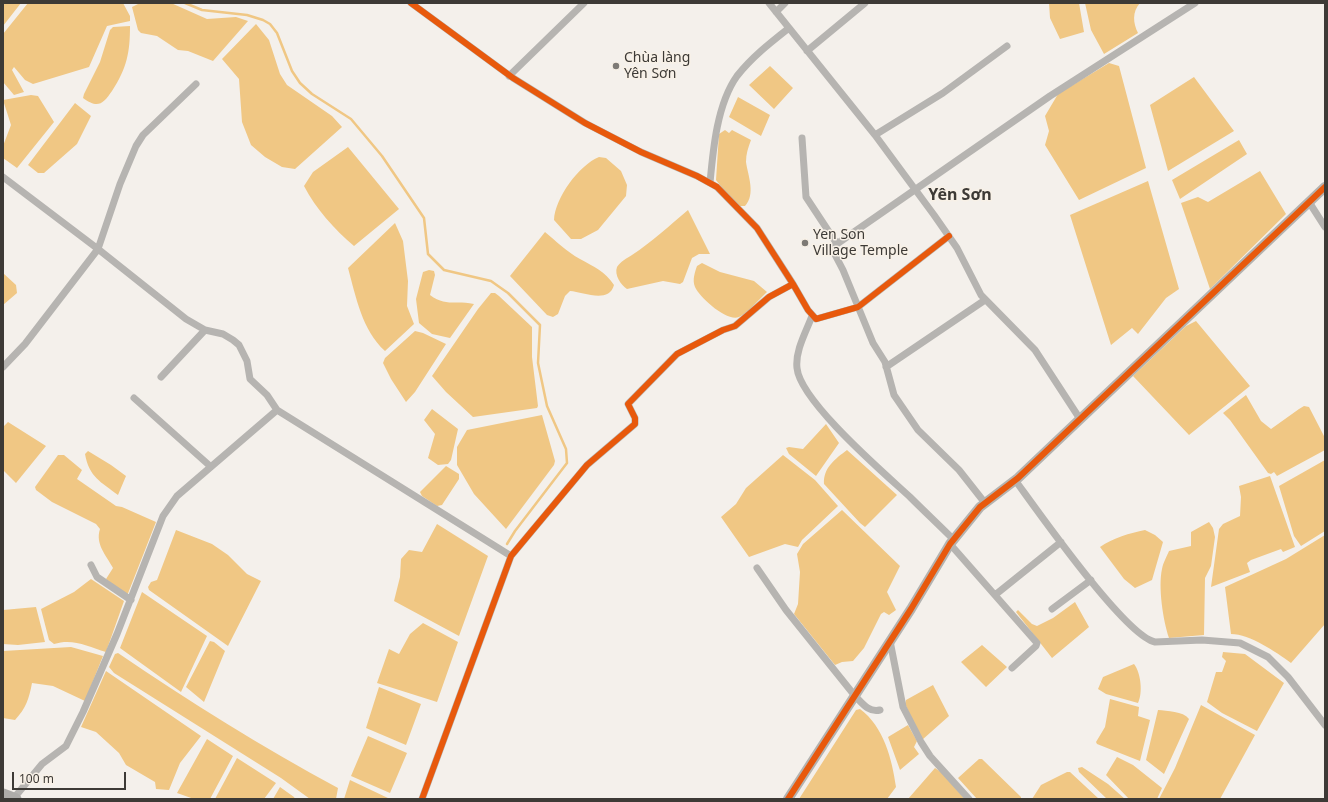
<!DOCTYPE html>
<meta charset="utf-8">
<style>
body{margin:0}
#map{position:relative;width:1328px;height:802px;overflow:hidden;background:#f4f0eb;font-family:"Noto Sans",sans-serif}
canvas{display:block}
.frame{position:absolute;inset:0;border:4px solid #3d3a36;pointer-events:none}
.scale{position:absolute;left:12px;top:772px;width:114px;height:18px;box-sizing:border-box;border:2px solid #3d3a36;border-top:0;padding-left:5px;font-size:12px;line-height:14px;white-space:nowrap;color:#3d3a36;-webkit-text-stroke:3px #f8f1e7;paint-order:stroke}
</style>
<div id="map">
<canvas width="1328" height="802"></canvas>
<div class="frame"></div>
<div class="scale">100 m</div>
</div>
<script>
const ctx = document.querySelector('canvas').getContext('2d');
ctx.lineJoin = 'round';
function fill(path, color) { ctx.fillStyle = color; ctx.fill(path, 'evenodd'); }
function trace(path, color, width, dash) { ctx.strokeStyle = color; ctx.lineWidth = width; ctx.lineCap = dash ? 'butt' : 'round'; ctx.setLineDash(dash || []); ctx.stroke(path); }
function label(font, color, halo, rows, align = 'center') {
  ctx.font = font + ' "Noto Sans",sans-serif'; ctx.lineWidth = 3; ctx.setLineDash([]); ctx.textBaseline = 'middle'; ctx.strokeStyle = halo; ctx.fillStyle = color; for (const [text, x, y, turn = 0] of rows) {
    ctx.save(); ctx.translate(x, y); ctx.rotate((+turn || 0) * Math.PI / 180); ctx.textAlign = isNaN(turn) ? turn : align; if (halo) ctx.strokeText(text, 0, 0); ctx.fillText(text, 0, 0); ctx.restore();
  }
}
const water = new Path2D(`
 M3,3H21L3,26Z
 M28,3H123L130,16V21L107,26L89,67L33,84L25,80L14,67L12,70L24,92L14,95L3,82V34Z
 M140,3H171L207,19L236,17L248,21L213,61L188,51L178,50L157,36L141,33L138,30L132,7Z
 M1049,3H1079L1084,32L1060,39L1050,18Z
 M1085,3H1140C1132,12 1133,23 1138,33L1104,54L1091,30Z
 M256,24L269,40L280,74L287,85L332,116L342,127L295,169L282,167L265,157L251,145L242,122L239,79L222,59Z
 M130,26C130,52 127,68 112,91C103,104 98,109 83,98L84,94L100,62L110,30L113,27Z
 M1109,63L1119,66L1146,168L1079,200L1045,145L1049,131L1045,116L1058,94Z
 M770,66L793,88L774,109L749,85Z
 M1194,77L1234,131L1168,171L1150,105Z
 M31,95L38,96L54,122L17,168L3,158V146L11,125L3,100Z
 M738,97L770,115L761,136L729,117Z
 M75,103L91,116L77,144L44,173H38L28,165Z
 M725,130L729,133L732,130L751,140C748,148 746,154 746,162C748,176 756,194 745,206H740L729,197L716,180L719,134Z
 M1239,140L1247,154L1180,199L1172,180Z
 M348,147L399,209L354,246C334,229 316,209 304,186L313,172Z
 M599,157L606,158L621,171L627,185L626,196L598,230L581,239H571L554,220C555,198 579,165 599,157Z
 M1260,171L1286,214L1210,289L1181,203L1198,197L1208,202Z
 M1148,181L1179,289L1166,298L1138,334L1132,328L1111,345L1070,215Z
 M688,210L710,254H699L692,258L683,282L680,284L663,281L627,289C621,285 614,275 617,267C620,262 627,258 632,255C652,242 670,225 688,210Z
 M395,223L403,241L408,281L407,306L414,324L385,351C362,330 356,297 348,268Z
 M545,232C556,241 567,252 580,259C594,267 605,271 614,285C609,304 583,292 570,291L565,296L558,314L553,317L547,315L510,276Z
 M702,263L720,272L754,281L767,292C760,298 748,313 739,317C727,322 700,298 695,287C692,280 695,272 697,266Z
 M429,270L434,271L435,275L430,295C446,307 456,300 474,304L450,338L432,334L419,323L416,299L423,272Z
 M3,273L16,285L17,293L3,305Z
 M491,293H495L499,296L532,327V357L538,406L537,408L473,417L446,392L432,376L478,309Z
 M1196,321L1250,386L1189,435L1133,376L1186,326Z
 M415,331L423,333L446,344L415,392L406,402L391,379L383,363L385,358Z
 M1246,395L1261,421L1271,429L1299,409L1304,406L1309,407L1325,438V450L1277,476L1274,472L1271,474L1268,473L1230,420L1223,413Z
 M432,409L458,429L451,460L448,464L438,465L428,458L435,434L424,420Z
 M542,415L555,461L554,465L506,529L474,494L457,465V447L467,430Z
 M8,422L46,446L16,483L3,470V427Z
 M826,424L839,443L816,476L789,454L786,448L789,447L803,449Z
 M847,450L897,495L865,527L860,523L824,484C823,468 835,459 847,450Z
 M88,451L111,465L126,476L118,495C101,482 89,477 85,454Z
 M58,455H64L82,470L77,479L116,506L122,507L156,522L127,596L106,579L113,568C106,555 95,544 100,529L96,524L52,502L36,490L35,487Z
 M783,455L815,480L838,506L802,540L798,547L785,544L749,557L721,517L736,504L746,488Z
 M1325,460V531L1301,546L1294,536L1279,486Z
 M446,466L459,474V479L442,505L437,506L422,496L420,492Z
 M1270,476L1295,547L1283,552L1281,549L1251,560L1247,563L1250,572L1211,587L1219,529L1223,524L1240,516L1241,497L1239,486Z
 M842,510L900,566L887,592L896,610L889,615L884,612L881,614L864,648L853,661L842,662L835,665L794,614L798,604L800,572L797,554L803,544Z
 M1209,522L1213,528L1215,537L1211,566L1205,578L1204,635L1169,638C1163,620 1158,587 1162,569C1163,563 1167,556 1169,551L1191,546V532Z
 M437,524L488,556L459,636L394,601L400,577L401,559L409,550L422,552Z
 M176,530L212,544L228,555L247,574L261,581L228,646L149,590L148,587L151,582L157,580Z
 M1145,530L1155,535L1163,542L1152,580L1135,588L1124,579L1100,547C1113,538 1130,533 1145,530Z
 M1325,535V624L1291,663C1276,652 1250,634 1231,634L1225,587L1286,559Z
 M91,579L124,601L106,652C88,646 72,638 54,644L49,640L41,609L74,592Z
 M142,592L207,636L181,692L120,648Z
 M1075,602L1089,627L1052,658L1016,612L1018,610L1032,624L1037,626L1053,618Z
 M36,607L45,642L18,645L3,644V610Z
 M423,623L458,642L437,702L377,683L389,649L399,654L410,634Z
 M210,641L214,642L225,651L204,702L186,687Z
 M982,645L1007,667L986,687L961,662Z
 M71,647L103,656L85,701L53,686L32,683C29,699 26,708 15,720L3,718V651Z
 M1223,652L1245,654L1284,683L1257,731L1222,713L1207,702L1216,672H1222L1226,661L1222,657Z
 M118,653C190,702 262,747 338,788L336,799H310L281,778L114,673L109,667L115,654Z
 M1134,664C1141,673 1143,693 1138,703L1106,694L1098,689L1103,677Z
 M106,671L201,736L180,763L169,790L156,789L155,782L126,765L119,753L96,732L81,727Z
 M933,685L949,716L922,740L905,704L906,700Z
 M379,687L421,704L406,745L366,728Z
 M1110,699L1139,707L1138,716L1150,720L1140,761L1097,744L1096,742L1105,727Z
 M1201,705L1255,735L1220,799H1159L1175,768Z
 M860,709C884,727 892,759 896,787L887,799H799L856,710Z
 M1158,710C1167,711 1183,711 1189,719L1164,774L1146,760Z
 M908,725L917,741L914,747L919,754L900,770L888,737Z
 M368,736L407,753L390,793L351,776Z
 M207,739L233,756L210,799H194L177,793Z
 M1117,757L1133,765L1162,788L1157,799H1129L1106,775Z
 M237,758L276,783L264,799H215Z
 M979,759H982L1021,797V799H977L958,778Z
 M1082,767L1108,784L1125,799H1107L1079,772L1078,768Z
 M935,768L941,772L965,799H908Z
 M1067,772H1070L1099,799H1032L1041,785Z
 M350,780L390,799H344Z
 M280,787L294,797L295,799H273Z`);
const stream = new Path2D(`
 M185,3L202,10L247,15L263,20L270,24L277,33L292,71L300,83L312,94L351,119L382,156L424,218L428,254L444,270L491,281L498,286L508,293L540,325L538,363L547,406L566,449L567,463L515,531L507,544`);
const street = new Path2D(`
 M411,3L513,78L585,123L641,152L697,176L717,187L757,228L793,284L808,310L816,319L858,307L949,236
 M769,3L875,135L934,215L957,248L981,295L1035,350L1080,419
 M776,12L785,3
 M807,51L865,3
 M509,76L584,3
 M875,135L943,93L1007,46
 M802,138L806,197L837,244
 M3,177L98,249L186,319L205,330L223,334L233,340L239,345L247,361L250,379L267,395L277,410L511,556
 M710,183C713,150 717,104 737,76C752,57 770,43 789,28
 M1309,202L1325,227
 M831,247L843,270L873,343L885,362L894,395L918,430L959,470L985,503
 M831,248L1050,96L1195,3
 M812,316C806,332 795,351 797,368C800,401 884,473 910,497C924,511 939,525 953,539
 M3,367L25,344L98,249L120,184L136,146L143,135L196,84
 M886,367L985,300
 M161,377L205,330
 M134,398L210,466
 M1015,480C1037,510 1125,636 1155,642L1202,640L1240,643L1268,657L1288,677L1325,725
 M950,544L1037,643L1036,646L1012,668
 M91,565L97,577L131,600
 M757,568L786,610L855,696C862,703 869,713 880,710
 M995,595L1061,542
 M1052,609L1091,580
 M890,641L903,707L921,742L930,756L969,799
 M14,798L42,764L66,746L83,712L117,634L163,516L177,496L277,410
 M422,799L511,556L587,465L635,424V418L628,404L677,354L723,330L735,326L769,297L793,284`);
const secondary = new Path2D(`
 M788,799L911,609L950,544L980,507L1018,478L1325,187`);
const primary = new Path2D(`
 M3,794L16,799`);
const cycleway = new Path2D(`
 M411,3L513,78L585,123L641,152L697,176L717,187L757,228L793,284L808,310L816,319L858,307L949,236
 M422,799L511,556L587,465L635,424V418L628,404L677,354L723,330L735,326L769,297L793,284
 M788,799L911,609L950,544L980,507L1018,478L1325,187`);
const markers = [
 [616,66,4,"#7d7a75"],
 [805,243,4,"#7d7a75"]
];
const poiNames = [
 ["Chùa làng",624,58],
 ["Yên Sơn",624,74],
 ["Yen Son",813,235],
 ["Village Temple",813,251]
];
const quarterNames = [
 ["Yên Sơn",960,195]
];
fill(water, '#f0c784');
trace(stream, '#f0c784', 2.5);
trace(street, '#b6b4b1', 7);
trace(secondary, '#b4b3b0', 10);
trace(primary, '#aeaca9', 11);
trace(cycleway, '#e8590c', 6);
for (const [x, y, r, color] of markers) { const dot = new Path2D(); dot.arc(x, y, r, 0, 2 * Math.PI); ctx.fillStyle = color; ctx.fill(dot); trace(dot, '#f8f1e7', 1.5); }
label('14px', '#3d3a36', '#f8f1e7', poiNames, 'left');
label('bold 16px', '#3d3a36', '#f8f1e7', quarterNames);
</script>
